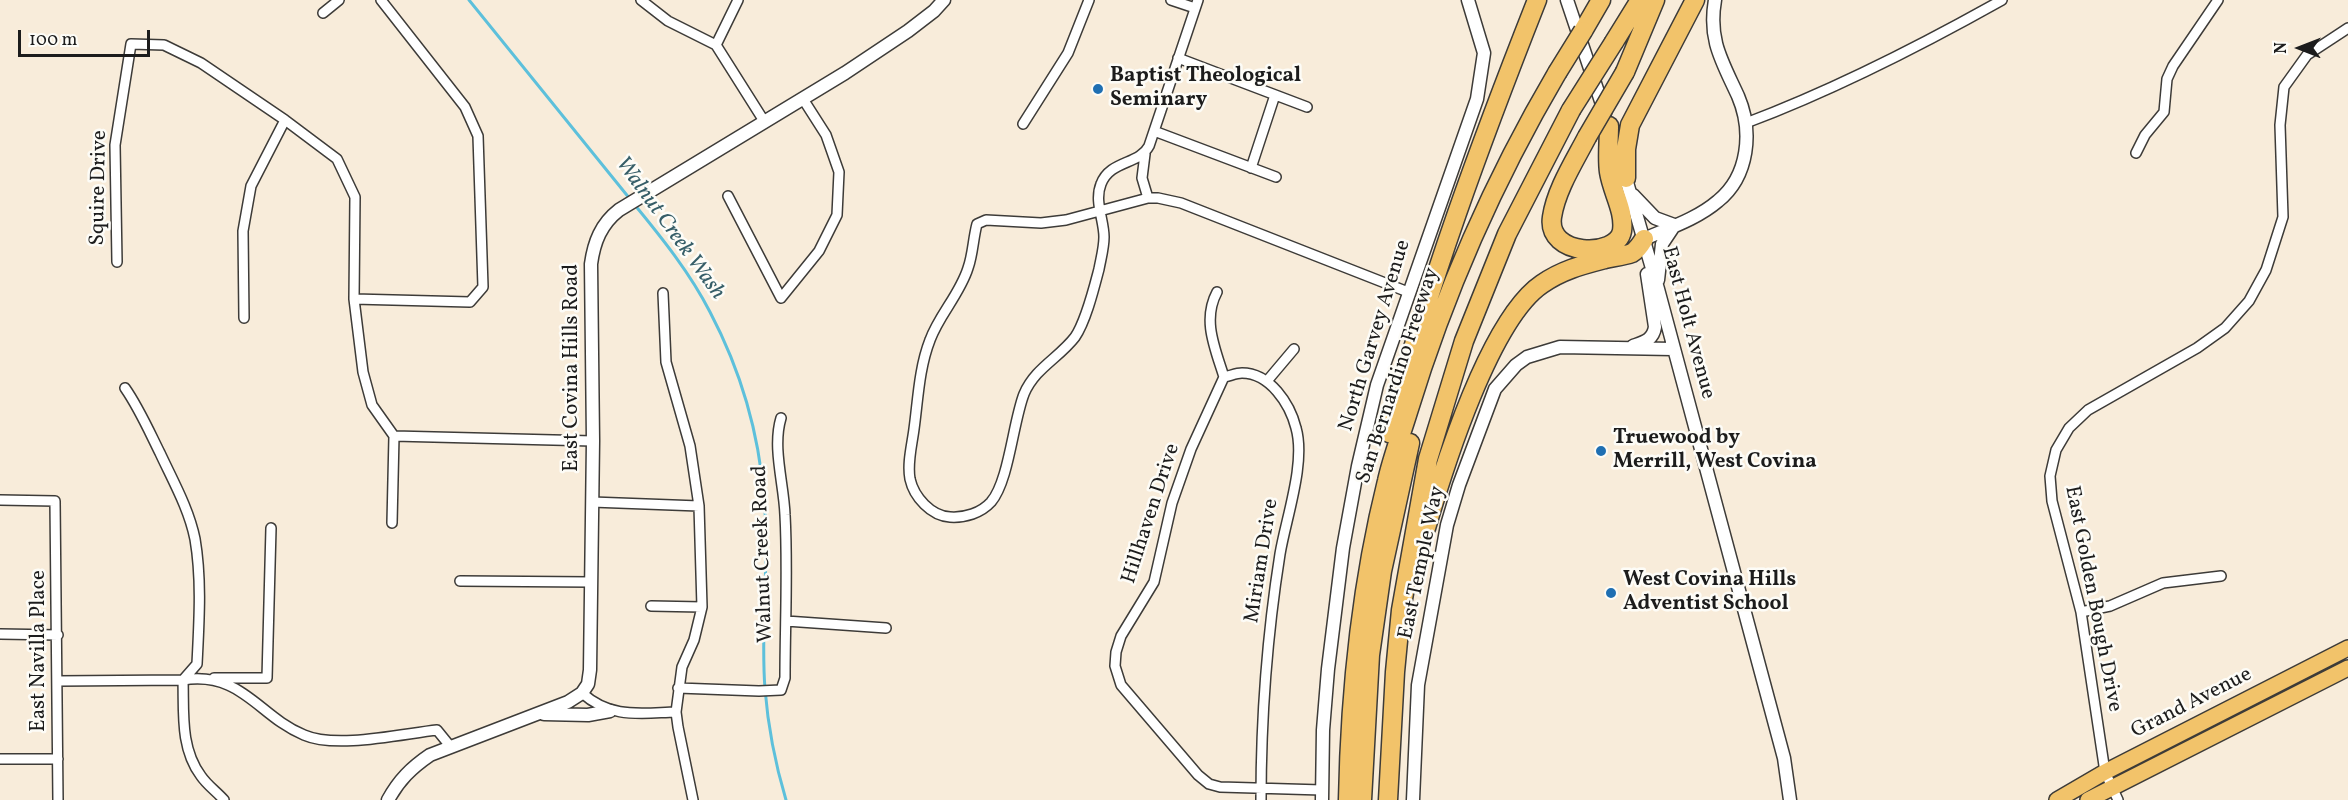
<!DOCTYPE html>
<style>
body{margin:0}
#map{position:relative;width:2348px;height:800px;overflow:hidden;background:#f8ecda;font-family:Vollkorn,serif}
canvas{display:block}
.north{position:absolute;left:2270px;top:18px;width:60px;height:60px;-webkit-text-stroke:4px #fdfcf7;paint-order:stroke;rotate:270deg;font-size:16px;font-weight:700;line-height:24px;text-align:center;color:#1c1c1c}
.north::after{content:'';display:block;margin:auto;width:21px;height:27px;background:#1c1c1c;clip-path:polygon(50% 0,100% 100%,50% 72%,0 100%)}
.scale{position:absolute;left:18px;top:30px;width:132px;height:27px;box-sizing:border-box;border:3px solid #1c1c1c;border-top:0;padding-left:8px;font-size:18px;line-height:21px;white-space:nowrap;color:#1c1c1c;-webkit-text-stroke:4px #fdfcf7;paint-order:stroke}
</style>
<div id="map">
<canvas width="2348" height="800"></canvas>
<div class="north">N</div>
<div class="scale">100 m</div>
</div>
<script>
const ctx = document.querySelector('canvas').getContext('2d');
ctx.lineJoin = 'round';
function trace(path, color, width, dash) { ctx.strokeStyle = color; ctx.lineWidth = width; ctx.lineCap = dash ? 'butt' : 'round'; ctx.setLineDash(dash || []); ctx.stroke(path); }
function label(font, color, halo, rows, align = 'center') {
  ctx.font = font + ' Vollkorn,serif'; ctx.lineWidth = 5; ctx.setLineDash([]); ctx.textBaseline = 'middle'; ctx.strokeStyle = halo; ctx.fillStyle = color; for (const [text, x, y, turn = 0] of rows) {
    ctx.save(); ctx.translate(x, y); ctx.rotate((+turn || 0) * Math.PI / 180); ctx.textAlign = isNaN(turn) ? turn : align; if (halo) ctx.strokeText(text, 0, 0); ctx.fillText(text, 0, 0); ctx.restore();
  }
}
const stream = new Path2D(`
 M469,0L630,199
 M634,204C662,238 690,273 710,312C740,369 759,434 764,498C770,561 760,625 765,689C768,727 775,763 786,800`);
const minor = new Path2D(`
 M641,0L668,21L716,45L764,121
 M1171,0L1195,8
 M1198,0L1149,146C1139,165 1110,160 1101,184C1094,201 1104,220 1104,237C1104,248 1101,258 1099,269C1094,288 1086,321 1075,337C1059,358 1035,368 1024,394C1013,422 1009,481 991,502C981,513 965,518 950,517C931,516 914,497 910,479C907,463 912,445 914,429C918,400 919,368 930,340C939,315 960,294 968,268C973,254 973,239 977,224L986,220L1041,223L1066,220L1148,198H1158L1181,203L1408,292
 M323,13L339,0
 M716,45L738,0
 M1178,58L1307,107
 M1746,123C1834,90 1920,46 2002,0
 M1023,124L1068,53L1089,0
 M1154,131L1276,177
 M2136,153L2145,135L2164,112L2167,79L2173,66L2218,0
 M1145,154L1142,178L1148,198
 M1251,168L1275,95
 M728,196L781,298L819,251L837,215L839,172L826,135L803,99
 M117,262L115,145L131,44L164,45L201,63L285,120L337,159L355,197L354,299L363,372L372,405L394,436
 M1217,292C1202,320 1215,348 1224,377L1191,449L1172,503L1154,582L1121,636L1116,652L1115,666L1121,685L1198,775L1209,784L1220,787L1322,790
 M663,293L666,362L690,446L699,506L702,607L694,640L682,667L676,712L678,727L693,800
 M354,299L470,302L483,287L478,136L465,107L381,0
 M244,318L243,231L251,186L285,120
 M1224,377C1230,376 1236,373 1242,373C1270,373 1290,404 1296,428C1306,463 1286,518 1280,554C1267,636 1261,717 1261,800
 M1267,381L1294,349
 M125,388C139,408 149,431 160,453C173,481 189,509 195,539C202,580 199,623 197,664L183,680C184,712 180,748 201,776C207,785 217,792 224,800
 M394,436L593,441
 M0,500L55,501L58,800
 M592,502L699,506
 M392,523L394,436
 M460,581L591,582
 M651,606L702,607
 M2081,612L2110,606L2163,583L2221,576
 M786,621L886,628
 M0,634L58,635
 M214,678H267L271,528
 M58,681L183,680C242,671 258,716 304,735C336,749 401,734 437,730L450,746
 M678,688L759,691L781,690L785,678C785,624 788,569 785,515C784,484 772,448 781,418
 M582,693C611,719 640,713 676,712
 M0,759H58
 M2118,800L2105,772L2081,612L2052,501L2050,476L2056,450L2069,428L2088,410L2197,348L2225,328L2249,301L2266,270L2283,217L2280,125L2284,87L2307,55L2348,28`);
const tertiary = new Path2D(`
 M1567,0L1605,113
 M1624,172L1658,289L1784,758L1790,800
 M1633,195L1655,218L1674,225
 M1644,239C1669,228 1697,219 1718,201C1749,176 1753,131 1738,96C1722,61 1708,40 1715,0
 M1658,280L1662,244L1674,226
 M1633,346C1644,342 1653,340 1655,327L1647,274
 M544,714L588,715L610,711
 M388,800C399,780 411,768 430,755L568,702L582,693L588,684L590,670L593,441L591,264C594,242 601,224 619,210L845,73L908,31L934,11L944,0
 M1322,800L1323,730L1328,669L1343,548L1358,466L1377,385L1477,99L1484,53L1468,0
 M1413,800L1418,685L1447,525L1459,485L1495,389L1516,365L1527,357L1560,347L1673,349`);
const primary = new Path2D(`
 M2057,800L2105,772L2348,648
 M2088,800L2348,668`);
const motorway = new Path2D(`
 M1583,31L1601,0
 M1614,42L1640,0
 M1625,72L1655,0
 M1587,137C1574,162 1556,190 1552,217C1546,257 1617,258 1622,231C1625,211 1612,192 1609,172C1607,158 1609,141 1609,126
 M1626,178V149L1630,125L1695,0
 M1389,433C1428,285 1481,142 1537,0
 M1426,528C1444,467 1490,319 1542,284C1562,270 1582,265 1605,259C1614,257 1624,256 1632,253C1637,250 1641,244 1644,239
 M1348,800C1350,693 1361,585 1387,481C1392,458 1401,435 1408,412C1444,294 1494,180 1557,73
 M1362,800L1370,655L1382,571L1410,443
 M1388,800L1395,672L1401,610L1428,459L1464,341L1507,234L1571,110`);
const motorwayBridge = new Path2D(`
 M1557,73L1583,31
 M1571,110L1614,42
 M1587,137L1625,72`);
const markers = [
 [1098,89,6,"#1f6fb2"],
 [1601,451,6,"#1f6fb2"],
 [1611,593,6,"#1f6fb2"]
];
const poiNames = [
 ["Baptist Theological",1110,77],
 ["Seminary",1110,101],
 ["Truewood by",1613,439],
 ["Merrill, West Covina",1613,463],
 ["West Covina Hills",1623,581],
 ["Adventist School",1623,605]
];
const streetNames = [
 ["Squire Drive",100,188,-89],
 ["East Holt Avenue",1687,323,75],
 ["North Garvey Avenue",1376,336,-73],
 ["East Covina Hills Road",573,368,-90],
 ["San Bernardino Freeway",1399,376,-72],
 ["Hillhaven Drive",1152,514,-72],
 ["Walnut Creek Road",764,554,-92],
 ["Miriam Drive",1263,561,-81],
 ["East Temple Way",1423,563,-78],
 ["East Golden Bough Drive",2092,599,79],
 ["East Navilla Place",40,651,-90],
 ["Grand Avenue",2192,704,-27]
];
const waterNames = [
 ["Walnut Creek Wash",669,229,54]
];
trace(stream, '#5dc0db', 3);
trace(minor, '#3d3b38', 12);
trace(tertiary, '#3d3b38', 15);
trace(primary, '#3d3b38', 18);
trace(motorway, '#3d3b38', 21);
trace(minor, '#fff', 9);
trace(tertiary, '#fff', 12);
trace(primary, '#f2c36a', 15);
trace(motorway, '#f2c36a', 18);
trace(motorwayBridge, '#3d3b38', 21, []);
trace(motorwayBridge, '#f2c36a', 18);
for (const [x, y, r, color] of markers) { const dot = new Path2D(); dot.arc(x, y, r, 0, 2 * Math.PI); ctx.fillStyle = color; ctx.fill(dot); trace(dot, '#fdfcf7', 2); }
label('bold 21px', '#1c1c1c', '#fdfcf7', poiNames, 'left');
label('21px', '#1c1c1c', '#fdfcf7', streetNames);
label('italic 22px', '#365e68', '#fdfcf7', waterNames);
</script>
